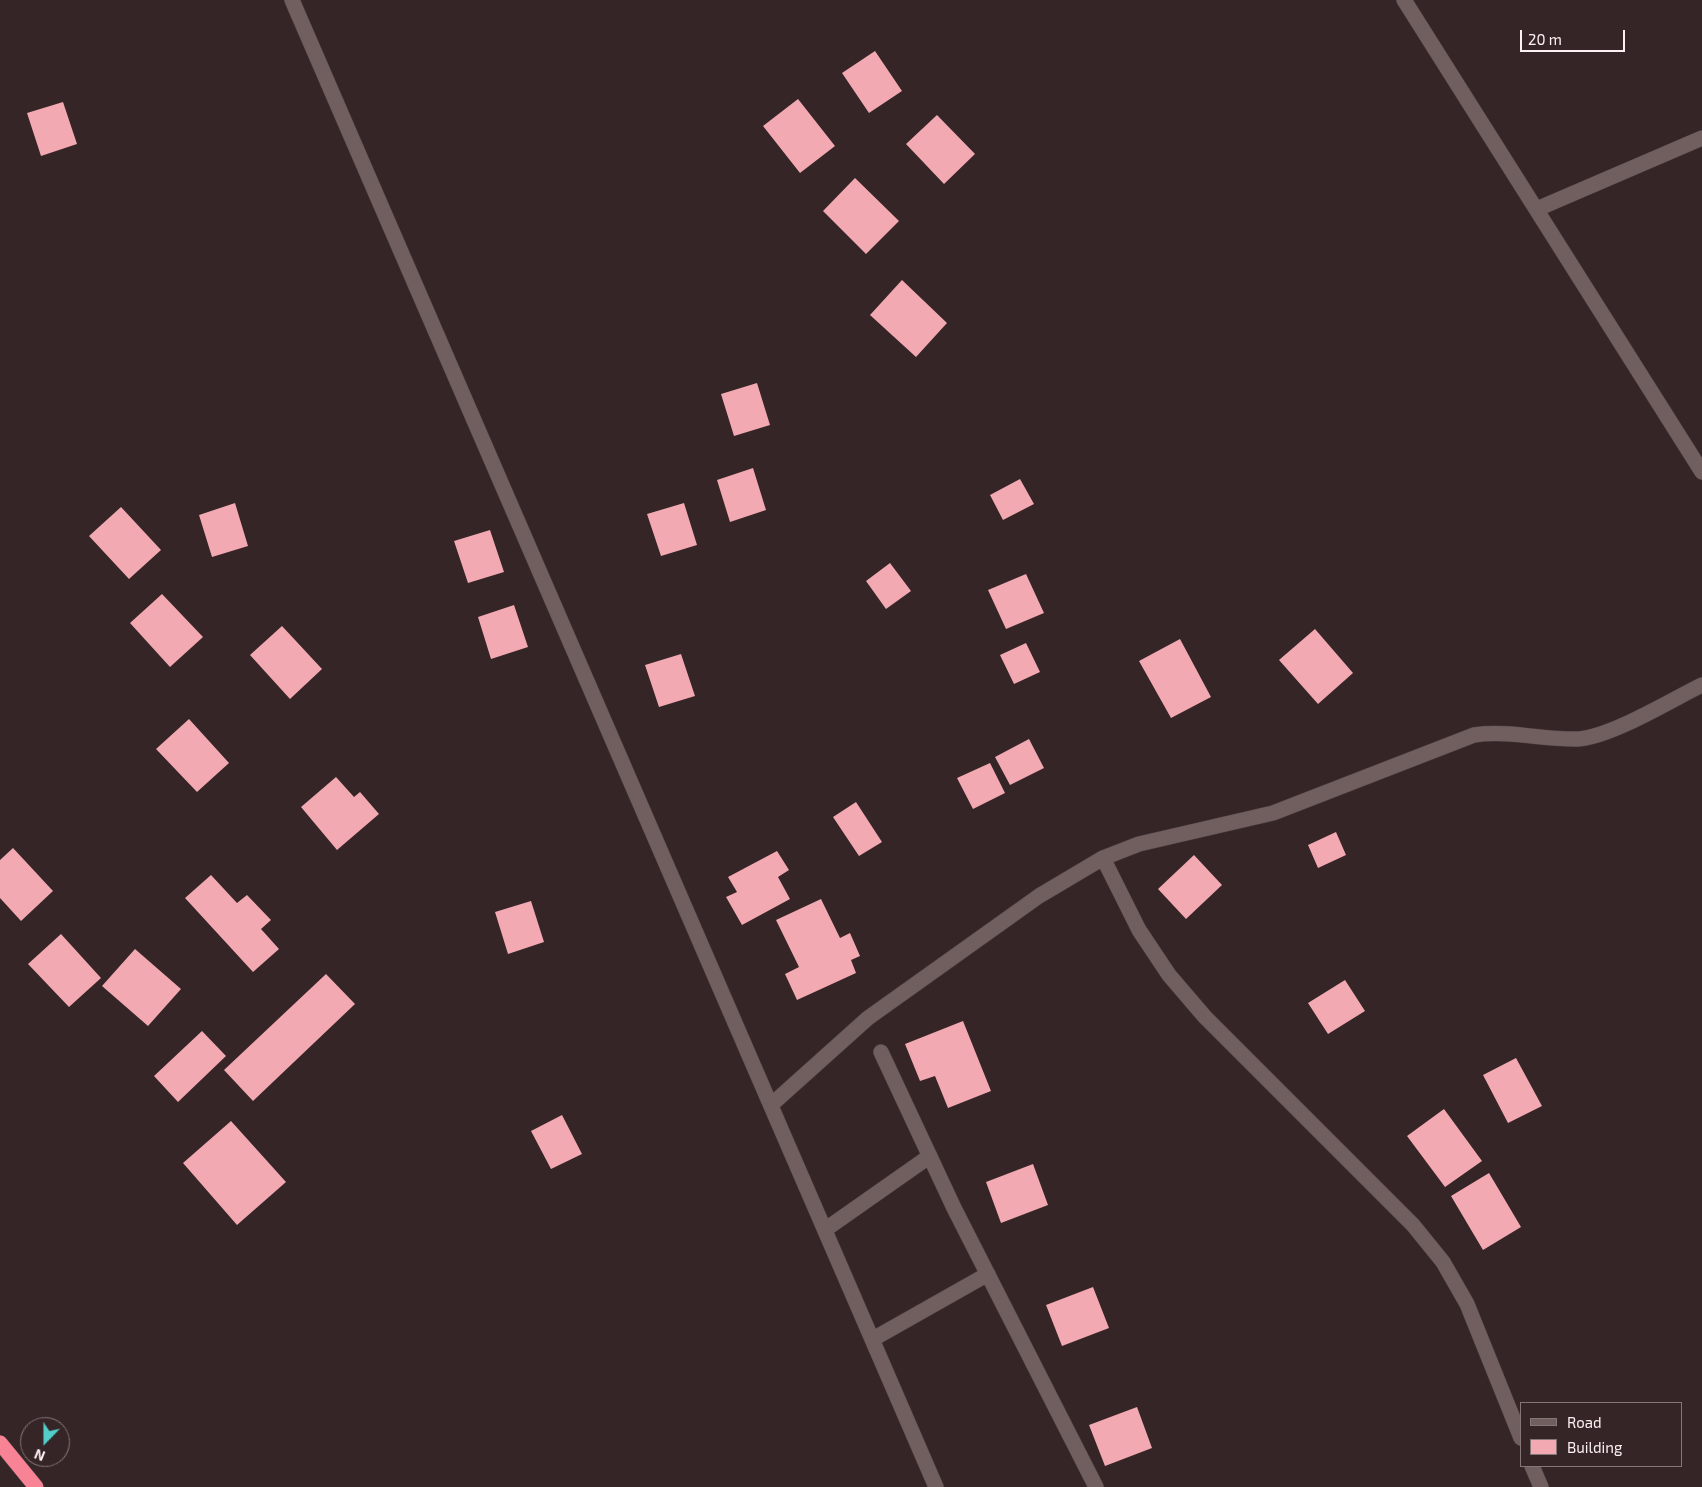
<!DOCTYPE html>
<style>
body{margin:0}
#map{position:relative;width:1702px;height:1487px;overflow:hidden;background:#352527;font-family:"Exo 2",sans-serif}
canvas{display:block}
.legend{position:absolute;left:1520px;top:1402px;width:162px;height:65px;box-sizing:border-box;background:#352527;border:1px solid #857778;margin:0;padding:6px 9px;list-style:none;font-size:15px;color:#fcf1f2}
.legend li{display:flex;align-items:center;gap:10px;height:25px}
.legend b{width:25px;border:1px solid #857778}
.north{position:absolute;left:20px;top:1417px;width:50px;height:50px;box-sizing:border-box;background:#352527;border:1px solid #857778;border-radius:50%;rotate:202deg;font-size:14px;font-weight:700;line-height:20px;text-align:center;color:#fcf1f2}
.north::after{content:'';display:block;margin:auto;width:18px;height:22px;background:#53cdc9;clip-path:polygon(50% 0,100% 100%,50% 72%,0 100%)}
.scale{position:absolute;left:1520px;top:30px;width:105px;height:22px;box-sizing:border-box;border:2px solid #fcf1f2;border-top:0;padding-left:6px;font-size:15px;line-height:18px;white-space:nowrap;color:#fcf1f2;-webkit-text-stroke:4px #352527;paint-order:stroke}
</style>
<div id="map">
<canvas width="1702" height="1487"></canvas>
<ul class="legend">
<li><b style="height:6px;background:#715f60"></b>Road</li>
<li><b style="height:14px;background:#f3a9b1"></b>Building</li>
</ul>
<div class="north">N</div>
<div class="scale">20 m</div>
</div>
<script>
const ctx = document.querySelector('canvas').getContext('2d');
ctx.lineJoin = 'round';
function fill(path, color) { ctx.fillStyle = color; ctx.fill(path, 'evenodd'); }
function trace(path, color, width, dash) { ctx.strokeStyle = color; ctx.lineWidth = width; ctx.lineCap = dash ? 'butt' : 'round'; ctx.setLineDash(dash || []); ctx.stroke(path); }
const building = new Path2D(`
 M875,51L902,91L869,113L842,73Z
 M798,99L835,146L800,173L763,126Z
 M63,102L77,144L41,156L27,113Z
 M937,115L975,154L944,184L906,144Z
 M855,178L899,221L866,254L823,211Z
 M902,280L947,323L916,357L870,315Z
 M757,383L770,425L734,436L721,394Z
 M753,468L766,510L730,522L717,480Z
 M1020,479L1034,504L1003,520L990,495Z
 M235,503L248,546L212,557L199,515Z
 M684,503L697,545L661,556L647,514Z
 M121,507L161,550L129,579L89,536Z
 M490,530L504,572L468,583L454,541Z
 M890,563L911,591L886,609L866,581Z
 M1026,574L1044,613L1006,629L988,590Z
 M162,594L203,637L170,667L130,623Z
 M514,605L528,647L491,659L478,617Z
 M282,626L322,669L290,699L250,655Z
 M1315,629L1353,673L1318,704L1279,660Z
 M1180,639L1211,697L1171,718L1139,661Z
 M1026,643L1040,672L1014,684L1000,655Z
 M681,654L695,696L659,707L645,665Z
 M189,719L229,763L197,792L156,749Z
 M1029,739L1044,768L1010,785L995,757Z
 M990,763L1005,793L973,809L957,778Z
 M336,777L354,797L360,792L379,814L337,850L301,807Z
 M856,802L882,842L859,856L833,817Z
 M1336,832L1346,855L1318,868L1308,845Z
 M13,848L53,891L21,921L0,898V860Z
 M777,851L789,870L778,877L790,899L742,925L726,897L737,892L728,877Z
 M1194,855L1222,885L1186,919L1158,889Z
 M211,875L237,903L247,895L271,920L261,929L279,949L253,972L185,898Z
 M821,899L840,938L850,933L860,956L851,960L856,973L797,1000L785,974L799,967L776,920Z
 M531,901L544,942L508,954L495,912Z
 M61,934L101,978L69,1007L28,964Z
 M135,949L181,989L148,1026L102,986Z
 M326,974L355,1004L253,1101L224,1070Z
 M1345,980L1365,1011L1328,1034L1308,1003Z
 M963,1021L991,1091L948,1108L935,1076L920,1081L905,1044Z
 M202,1031L226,1056L178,1102L154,1076Z
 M1516,1058L1542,1106L1508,1123L1483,1075Z
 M1444,1109L1482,1161L1445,1187L1407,1136Z
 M562,1115L582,1154L551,1169L531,1131Z
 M231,1121L286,1182L237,1225L183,1163Z
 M1033,1164L1048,1205L1001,1223L986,1182Z
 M1489,1173L1521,1227L1483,1250L1451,1196Z
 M1093,1287L1109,1328L1062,1346L1046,1305Z
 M1137,1407L1152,1448L1105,1466L1089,1425Z`);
const minor = new Path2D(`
 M292,0L936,1487
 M1404,0L1702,472
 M1537,209L1702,138
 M1103,858L1139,930L1169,975L1205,1017L1413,1225L1443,1262L1467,1304L1521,1438
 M881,1052L954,1208L1096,1487
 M771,1105L868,1018L1039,896L1103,858L1139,844L1273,813L1474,735C1509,730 1544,740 1578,739C1611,737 1671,700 1702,685
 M826,1229L930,1156
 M873,1339L988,1274
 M1532,1466L1541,1487`);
const highway = new Path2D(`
 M0,1443L36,1487`);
fill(building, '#f3a9b1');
trace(minor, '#4d4042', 16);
trace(highway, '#4d4042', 16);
trace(minor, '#715f60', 15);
trace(highway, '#f88394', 15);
</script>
